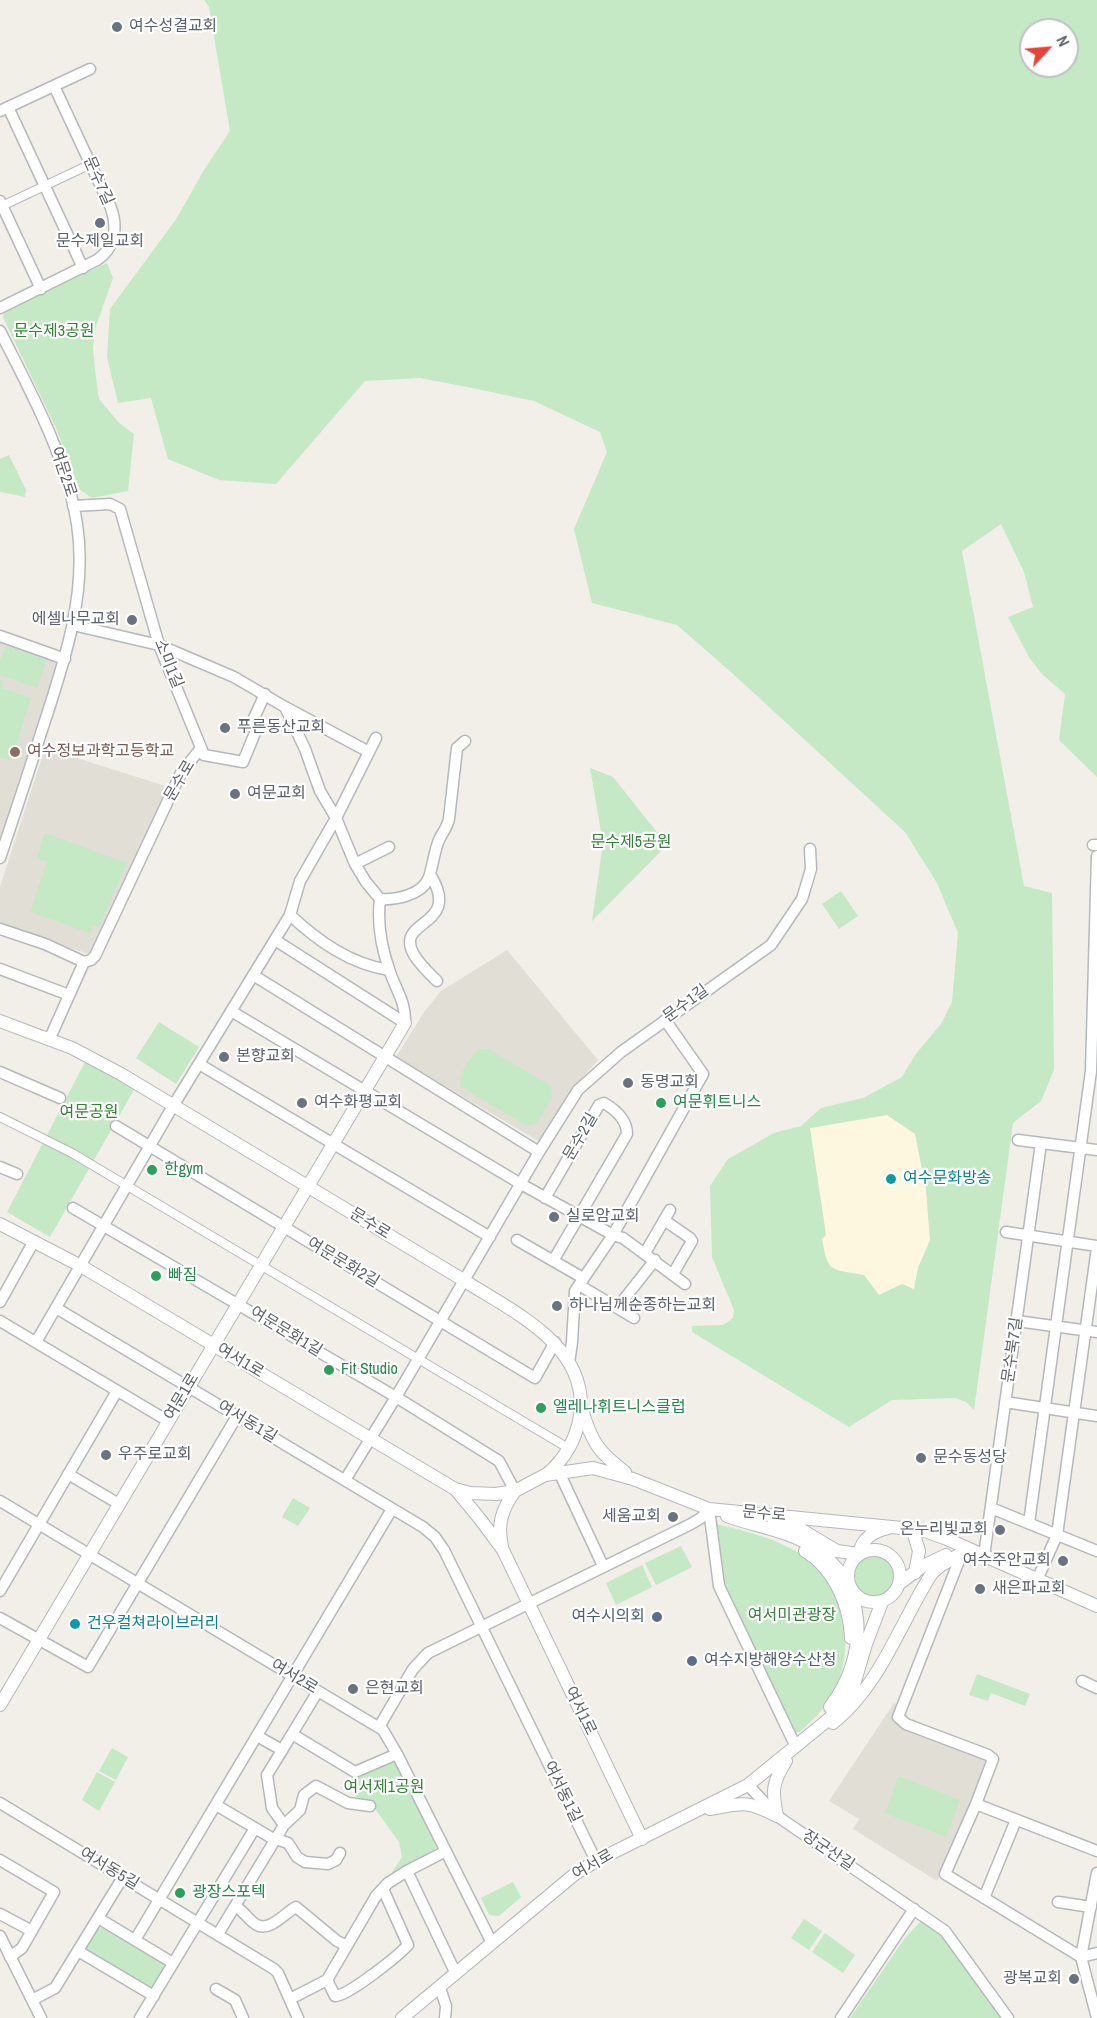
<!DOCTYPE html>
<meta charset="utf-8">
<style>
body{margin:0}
#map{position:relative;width:1097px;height:2018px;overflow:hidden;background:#f1efe8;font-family:"Archivo Narrow",sans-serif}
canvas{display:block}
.north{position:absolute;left:1019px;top:18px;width:60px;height:60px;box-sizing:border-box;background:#fff;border:2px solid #bfc1c3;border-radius:50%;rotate:64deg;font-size:16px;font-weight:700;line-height:24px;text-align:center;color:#5f6368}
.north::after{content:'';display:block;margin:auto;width:21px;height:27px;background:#ea4335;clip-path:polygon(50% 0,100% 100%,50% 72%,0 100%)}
</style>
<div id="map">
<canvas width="1097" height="2018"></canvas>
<div class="north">N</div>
</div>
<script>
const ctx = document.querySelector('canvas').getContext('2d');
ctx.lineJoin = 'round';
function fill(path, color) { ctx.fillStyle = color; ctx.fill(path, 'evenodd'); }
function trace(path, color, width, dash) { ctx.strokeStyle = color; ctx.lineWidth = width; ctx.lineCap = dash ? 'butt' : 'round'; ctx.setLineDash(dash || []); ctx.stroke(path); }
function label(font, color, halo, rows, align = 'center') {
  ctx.font = font + ' "Archivo Narrow","Noto Sans KR",sans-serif'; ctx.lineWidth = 4.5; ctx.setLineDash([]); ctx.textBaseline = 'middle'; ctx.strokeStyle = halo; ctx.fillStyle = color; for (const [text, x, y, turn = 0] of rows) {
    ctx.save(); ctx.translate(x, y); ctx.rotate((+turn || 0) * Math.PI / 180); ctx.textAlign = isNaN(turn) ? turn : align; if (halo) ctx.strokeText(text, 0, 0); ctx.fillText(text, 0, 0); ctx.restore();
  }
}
const commercial = new Path2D(`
 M887,1115L915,1134L926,1189L930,1240L918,1268L914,1289H891L879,1295L864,1275L838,1270L827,1264L824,1256L822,1239L826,1235L810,1128Z`);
const education = new Path2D(`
 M0,640L58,662L0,841Z
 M45,748L172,788L91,955L0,924V887Z
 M507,950L598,1060L575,1086L540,1142L396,1057L424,1012L441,991Z
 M894,1703L898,1705L894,1722L989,1760L970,1812L937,1881L853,1829L859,1819L829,1801Z`);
const green = new Path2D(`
 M204,0H1097V777L1059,740L1065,694L1043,675L1030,659L1008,617L1033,607L1024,572L1001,524L962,551L1024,886L1052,893L1054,1070L1041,1101L1013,1123L974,1410L966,1402L955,1398L892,1400L849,1427L692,1332V1326L723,1325L733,1318L734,1310L712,1257L710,1186L728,1159L774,1133L801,1126L821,1108L863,1098L902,1077L915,1055L941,1024L952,1002L958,933L937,883L905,832L732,673L677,625L592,603L574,529L607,452L600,432L534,401L467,387L420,378L365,381L276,484L219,480L168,459L151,398L118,403L107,357L110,309L177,218L204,170L230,131L209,7ZM1031,30H1067V66H1031ZM887,1115L915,1134L926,1189L930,1240L918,1268L914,1289L902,1284L879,1295L864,1275C831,1269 828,1274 822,1239L826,1235L810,1128Z
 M107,263L113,278L96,326L93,347L95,370L99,399L119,423L134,434L128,491L92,498L80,490L56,428L3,317L6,309Z
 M9,455L26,490L25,497L0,492V459Z
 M6,646L47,660L37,688L0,675V661Z
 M0,680L4,681L2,688L31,698L11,761L0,757Z
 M590,768L613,777L667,845L592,921L603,843Z
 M45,833L127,863L99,927L93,925L90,933L30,912L47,862L37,858Z
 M841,891L858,916L839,929L822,904Z
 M159,1022L199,1047L176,1084L136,1058Z
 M480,1049H488L551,1086L552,1097L537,1123L527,1126L461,1087C458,1075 470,1055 480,1049Z
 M85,1062L135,1088L50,1237L7,1212Z
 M293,1498L310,1508L298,1526L282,1517Z
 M716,1524C741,1530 767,1536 790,1548C845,1575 861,1648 830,1698C823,1711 810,1722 800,1732H795L792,1729L723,1579Z
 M681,1546L692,1567L656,1585L645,1563Z
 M854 1576a20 20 0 1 1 40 0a20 20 0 1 1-40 0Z
 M642,1565L652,1587L616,1605L606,1583Z
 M977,1674L1030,1694L1025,1706L991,1693L988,1701L969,1695Z
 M112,1748L128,1757L116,1780L99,1771Z
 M393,1762L399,1768L436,1847L434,1853L391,1874L402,1857L399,1842L373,1806L360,1802L356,1796L357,1778Z
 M97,1772L115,1782L99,1811L82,1800Z
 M899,1776L960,1800L946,1837L885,1813Z
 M513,1882L521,1897L499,1916L489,1915L481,1898Z
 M804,1919L822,1931L809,1950L791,1938Z
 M921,1921L946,1938L1001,2018H850L905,1938Z
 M102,1928L163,1964L165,1972L156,1986L150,1989L86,1950L85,1946L95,1930Z
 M825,1933L855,1955L843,1973L812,1952Z`);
const pedestrian = new Path2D(`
 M0,207L91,164
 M0,1117L72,1153L568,1448`);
const minor = new Path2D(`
 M8,107L83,268
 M0,111L90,69
 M0,201L41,289
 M0,308L97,260C115,248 118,228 111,208L54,86
 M0,331C31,393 66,455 77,524C88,595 63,666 41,733C28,775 14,816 0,858
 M73,506L110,504L120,509L159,645L204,755L243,762L255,733L254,718L265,694
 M73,625L159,645L234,677L285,707L305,749L320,791L336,818L355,864L366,882L380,899C377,923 381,946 389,969C395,989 406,1001 405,1023L275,940
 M0,636L65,659
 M285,707L369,752
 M1093,845H1097
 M355,864L389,847
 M430,874C463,928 395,918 413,953C418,963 429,973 437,981
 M380,899C396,900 423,895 429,877C433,865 434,852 439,840C442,833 447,828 449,819L457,748L465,741
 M290,915C318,941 350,964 389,970
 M0,929L45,944L84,962
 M0,969L69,995
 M253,975L539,1152
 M231,1011L521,1184L613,1235L623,1238L685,1284
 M50,1038L84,962L91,960L95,956L181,773L201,748
 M199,1064L490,1237
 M0,1072L60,1098
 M116,1126L535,1378L555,1342
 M1018,1140L1097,1150
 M0,1167L17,1174
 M545,1198L599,1105L604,1103C616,1110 627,1120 627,1134L553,1261
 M73,1208L396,1397L499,1461L515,1491
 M664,1220L690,1238L692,1241L673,1274
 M1006,1232L1097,1246
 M517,1240L583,1278
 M645,1253L670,1210
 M579,1285L634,1318
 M0,1302L34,1241
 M56,1308L423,1527L435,1537L444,1550L596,1861
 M617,1308L655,1260
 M0,1321L168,1421
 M1017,1321L1097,1332
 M36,1342L173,1106L290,915L300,881L336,818L376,738
 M569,1363L572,1342L575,1291L613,1235L703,1074L665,1020
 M1005,1402L1097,1416
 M559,1472L603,1566
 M68,1474L119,1504
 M345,1480L396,1397L539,1152L578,1090L621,1052L771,945L802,899L811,869L810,849
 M0,1501L383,1730L397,1754L492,1943
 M991,1508L1097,1551
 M1029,1523L1091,1071L1097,856
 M962,1553L898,1717L906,1724L988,1755L993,1759L976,1804L945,1874L1081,1957L1097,1953
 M984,1556L1041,1143
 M1037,1580L1057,1535L1097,1248
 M0,1591L117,1391
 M0,1618L88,1667L237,1416
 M1082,1681L1097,1688
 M379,1727L413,1669L428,1653L691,1524L701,1518L709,1509L719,1586L796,1747
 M292,1734L318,1691
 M257,1736L282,1750
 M748,1785L777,1816L945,1931L1008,2018
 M0,1803L274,1969L278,1973L298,2018
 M976,1804L1097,1851
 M216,1805L255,1828
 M284,1825L300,1810L304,1795L316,1786L348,1803L370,1806
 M276,1839L288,1843L297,1857L305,1862L328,1864L336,1860L340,1853
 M0,1860L54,1892L22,1948L10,1957
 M407,1871L456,1974
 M984,1898L1016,1820
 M1058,1902L1091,1907
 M235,1906C244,1911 249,1921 257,1925C270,1932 286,1912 296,1907L337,1941L347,1946
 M0,1914L32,1931
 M98,1918L173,1963
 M218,1934L275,1840
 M0,1936L41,2018
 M135,1940L392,1509
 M78,1951L154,1996
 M327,1980L335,1996C348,1996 398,1956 408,1945L383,1889
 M440,1988L446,2006L445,2018
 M216,1989L235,2000L243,2018
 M290,1999L327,1980L376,1896L388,1883L407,1871L446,1851
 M32,2000L55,1988L123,1877
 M140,2018L255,1828L275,1840L284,1825L272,1808L267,1775L292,1734L355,1772L397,1754
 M841,2018L914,1909
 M1097,2018L1081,1957L1097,1873`);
const tertiary = new Path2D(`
 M0,1021L72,1048L121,1074L465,1281C513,1312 590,1346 580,1416C576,1440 564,1460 546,1475
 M0,1224L81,1266L455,1489L470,1493L496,1494L515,1491L545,1475L593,1468L633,1479L709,1509L922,1530L947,1539L1097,1606
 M582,1410C592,1442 598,1452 625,1472
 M456,1490L480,1519L503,1550L642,1839
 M727,1516C754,1526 785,1530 810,1545C869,1581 870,1655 830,1707
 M773,1519L800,1529L837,1551L859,1554C862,1538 873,1532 888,1528
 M912,1528L919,1551L915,1573
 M502,1546C497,1524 502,1509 515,1491
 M848 1576a26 26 0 1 1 52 0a26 26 0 1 1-52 0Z
 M805,1551C834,1568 850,1606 851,1638
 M900,1583L923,1566L946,1555
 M0,1705L405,1023
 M833,1723C880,1686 900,1623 932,1573L940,1566L962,1553
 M710,1809C743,1803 746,1800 777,1816
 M777,1816C772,1791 772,1783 786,1761
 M402,2018L575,1874L596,1861L748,1785L829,1719L848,1696L853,1688L866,1644L882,1602`);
const markers = [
 [117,27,6,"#6b7280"],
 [100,223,6,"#6b7280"],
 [132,620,6,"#6b7280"],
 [225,728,6,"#6b7280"],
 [15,752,6,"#8d6e63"],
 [235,794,6,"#6b7280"],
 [224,1057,6,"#6b7280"],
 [628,1083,6,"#6b7280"],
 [302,1103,6,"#6b7280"],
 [661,1103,6,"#2e9e5b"],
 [152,1170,6,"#2e9e5b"],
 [891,1179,6,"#0f9aa8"],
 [554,1217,6,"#6b7280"],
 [156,1276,6,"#2e9e5b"],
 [557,1306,6,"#6b7280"],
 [329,1370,6,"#2e9e5b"],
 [541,1408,6,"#2e9e5b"],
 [106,1455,6,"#6b7280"],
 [921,1458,6,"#6b7280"],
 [673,1517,6,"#6b7280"],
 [1000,1530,6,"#6b7280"],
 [1063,1561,6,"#6b7280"],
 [980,1589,6,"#6b7280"],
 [657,1617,6,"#5c6f8a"],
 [75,1624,6,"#0f9aa8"],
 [692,1661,6,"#5c6f8a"],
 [353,1689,6,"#6b7280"],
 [180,1893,6,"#2e9e5b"],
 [1074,1979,6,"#6b7280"]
];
const worshipNames = [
 ["여수성결교회",129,27],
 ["문수제일교회",100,242,"center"],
 ["에셀나무교회",120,620,"right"],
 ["푸른동산교회",237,728],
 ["여문교회",247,794],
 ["본향교회",236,1057],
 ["동명교회",640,1083],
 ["여수화평교회",314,1103],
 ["실로암교회",566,1217],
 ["하나님께순종하는교회",569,1306],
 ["우주로교회",118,1455],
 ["문수동성당",933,1458],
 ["세움교회",661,1517,"right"],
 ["온누리빛교회",988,1530,"right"],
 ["여수주안교회",1051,1561,"right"],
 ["새은파교회",992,1589],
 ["은현교회",365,1689],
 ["광복교회",1062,1979,"right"]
];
const streetNames = [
 ["문수7길",98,181,66],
 ["여문2로",63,472,72],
 ["소미1길",168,664,68],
 ["문수로",180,781,-60],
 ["문수1길",686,1004,-36],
 ["문수2길",581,1137,-60],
 ["문수로",370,1224,31],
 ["여문문화2길",343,1263,31],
 ["여문문화1길",286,1332,31],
 ["문수북7길",1013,1350,-82],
 ["여서1로",240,1361,31],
 ["여문1로",182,1397,-59],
 ["여서동1길",247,1422,31],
 ["문수로",764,1514,5],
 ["여서2로",294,1677,31],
 ["여서1로",580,1711,64],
 ["여서동1길",562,1792,64],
 ["장군산길",828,1851,34],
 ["여서로",593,1865,-30],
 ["여서동5길",109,1869,31]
];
const parkNames = [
 ["문수제3공원",54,332],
 ["문수제5공원",631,843],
 ["여문공원",89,1113],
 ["여서미관광장",792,1616],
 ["여서제1공원",384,1788]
];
const educationNames = [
 ["여수정보과학고등학교",27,752]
];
const leisureNames = [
 ["여문휘트니스",673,1103],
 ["한gym",164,1170],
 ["빠짐",168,1276],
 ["Fit Studio",341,1370],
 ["엘레나휘트니스클럽",553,1408],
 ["광장스포텍",192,1893]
];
const cultureNames = [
 ["여수문화방송",903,1179],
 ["건우컬쳐라이브러리",87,1624]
];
const serviceNames = [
 ["여수시의회",645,1617],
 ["여수지방해양수산청",704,1661,"left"]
];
fill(commercial, '#fef7e0');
fill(education, '#e1ded6');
fill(green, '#c5e8c5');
trace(pedestrian, '#b5b8bc', 10);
trace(minor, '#b5b8bc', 13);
trace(tertiary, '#b5b8bc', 14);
trace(pedestrian, '#fff', 8);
trace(minor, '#fff', 10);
trace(tertiary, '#fff', 12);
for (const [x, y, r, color] of markers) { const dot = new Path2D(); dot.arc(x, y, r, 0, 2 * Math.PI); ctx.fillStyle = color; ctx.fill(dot); trace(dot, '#fff', 2); }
label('16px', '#5b616d', '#fff', worshipNames, 'left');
label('16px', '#5f6368', '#fff', streetNames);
label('16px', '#348238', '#fff', parkNames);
label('16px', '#785e54', '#fff', educationNames, 'left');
label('16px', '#27864d', '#fff', leisureNames, 'left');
label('16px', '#0d838f', '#fff', cultureNames, 'left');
label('16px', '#4e5e75', '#fff', serviceNames, 'right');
</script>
